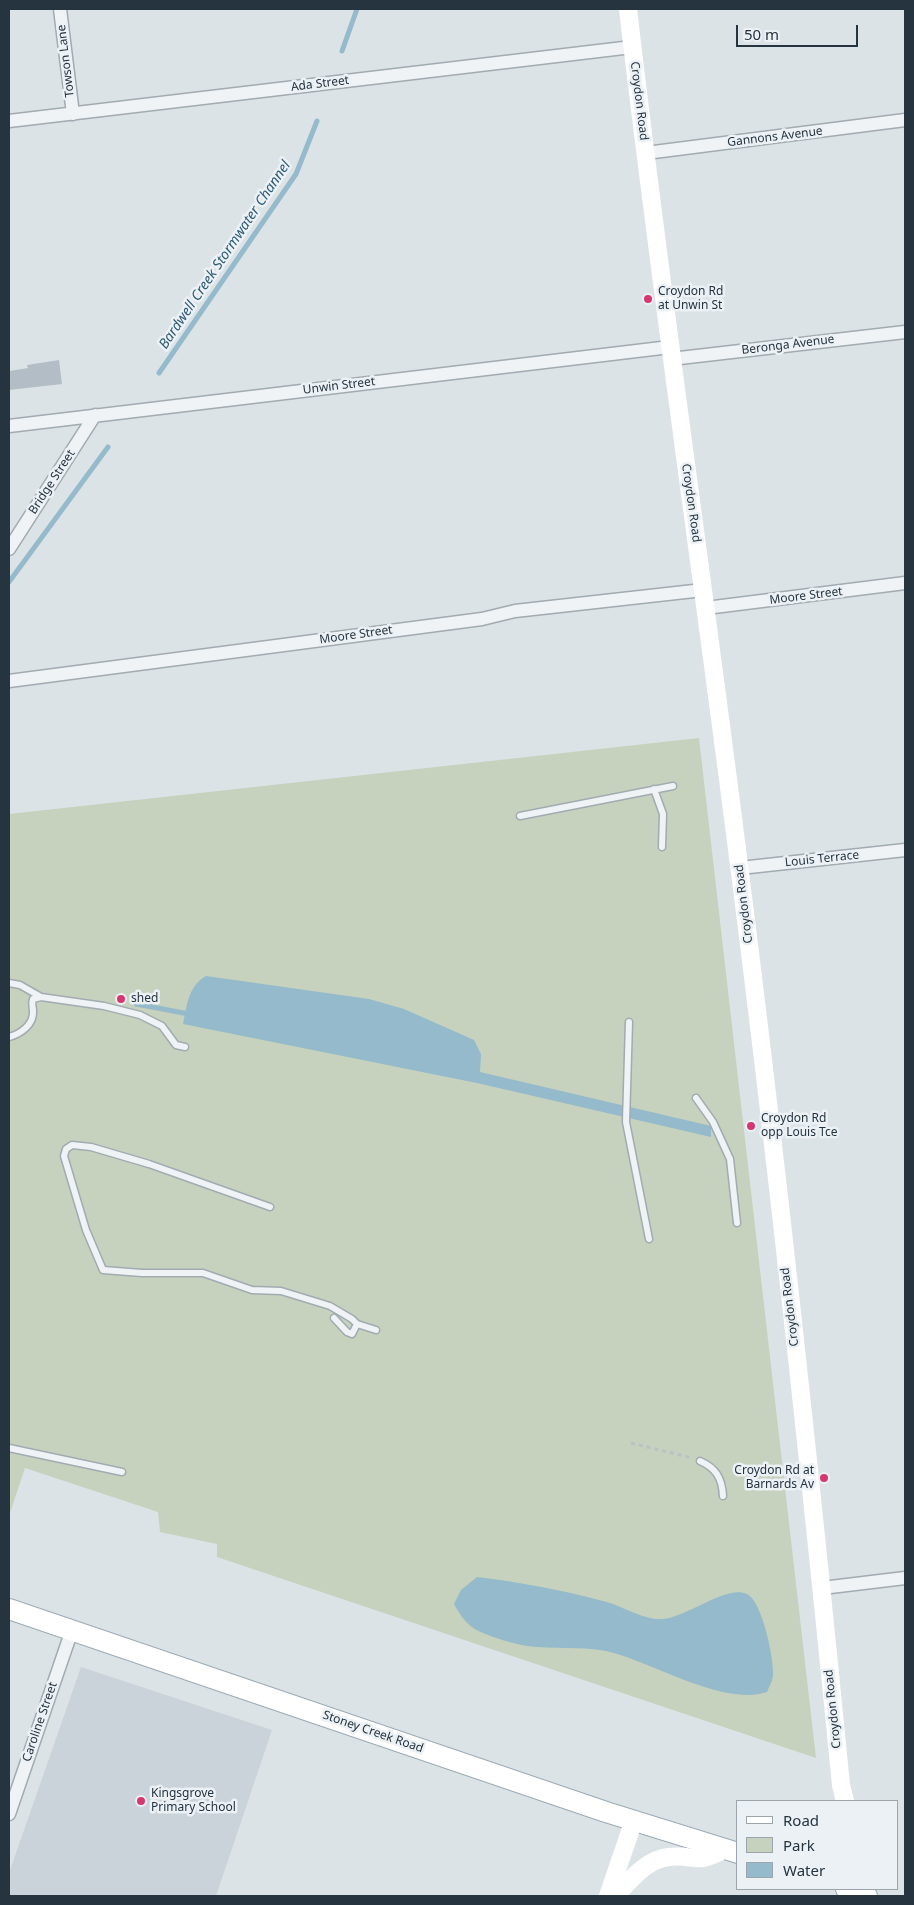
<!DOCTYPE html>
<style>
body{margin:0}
#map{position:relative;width:914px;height:1905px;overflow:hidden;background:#dce3e7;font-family:"Noto Sans",sans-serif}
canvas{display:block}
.frame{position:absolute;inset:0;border:10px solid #25343f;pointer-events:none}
.legend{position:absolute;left:736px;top:1800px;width:162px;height:90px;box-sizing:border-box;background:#ecf1f5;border:1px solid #9ca5ac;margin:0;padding:6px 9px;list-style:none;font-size:15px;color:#25343f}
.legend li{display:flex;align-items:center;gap:10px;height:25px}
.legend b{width:25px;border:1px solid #9ca5ac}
.scale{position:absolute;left:736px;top:25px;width:122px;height:22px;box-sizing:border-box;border:2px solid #25343f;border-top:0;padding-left:6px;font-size:15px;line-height:18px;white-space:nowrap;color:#25343f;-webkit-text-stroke:4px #ecf1f5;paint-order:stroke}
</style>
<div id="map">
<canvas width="914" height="1905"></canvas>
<div class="frame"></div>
<ul class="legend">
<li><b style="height:6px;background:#fff"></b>Road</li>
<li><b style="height:14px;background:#c6d2bd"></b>Park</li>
<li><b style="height:14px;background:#94bacb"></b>Water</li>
</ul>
<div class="scale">50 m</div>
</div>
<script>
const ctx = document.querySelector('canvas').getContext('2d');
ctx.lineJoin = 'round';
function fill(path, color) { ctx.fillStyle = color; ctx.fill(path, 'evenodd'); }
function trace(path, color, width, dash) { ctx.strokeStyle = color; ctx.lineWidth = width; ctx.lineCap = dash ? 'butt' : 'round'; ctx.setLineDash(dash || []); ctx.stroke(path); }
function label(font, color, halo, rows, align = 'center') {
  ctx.font = font + ' "Noto Sans",sans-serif'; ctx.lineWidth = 5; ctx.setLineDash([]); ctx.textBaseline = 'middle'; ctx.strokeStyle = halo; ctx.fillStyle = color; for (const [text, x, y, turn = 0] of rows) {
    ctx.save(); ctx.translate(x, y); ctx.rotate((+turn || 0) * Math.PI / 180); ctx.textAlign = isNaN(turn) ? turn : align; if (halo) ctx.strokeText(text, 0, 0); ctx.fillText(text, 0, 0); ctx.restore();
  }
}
const built = new Path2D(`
 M81,1667L272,1730L216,1896H9V1873Z`);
const green = new Path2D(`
 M699,738L816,1758L217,1557V1544L160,1532L158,1512L25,1468L9,1516V814Z`);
const water = new Path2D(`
 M206,976L369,999L404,1009L474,1040L481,1054L480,1072L711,1126V1137L477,1083L183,1024C187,1006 188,986 206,976Z
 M477,1577C519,1582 562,1590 603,1601C621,1605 643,1620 661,1619C685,1619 726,1584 747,1594C762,1601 774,1658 773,1675C773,1680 769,1687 767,1692C724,1706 657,1665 614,1653C590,1646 563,1649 538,1647C520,1646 500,1640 483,1633C469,1628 461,1617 454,1604L461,1590Z`);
const stream = new Path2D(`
 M342,51L357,9
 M159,373L296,174L317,121
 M9,582L108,447
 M136,1004L189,1014`);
const building = new Path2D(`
 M59,360L62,384L9,390V371L28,368L27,365Z`);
const path = new Path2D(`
 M631,1443L692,1458`);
const lane = new Path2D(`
 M654,789L663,814L662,847
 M520,816L673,786
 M9,983L20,985L41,997
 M629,1022L626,1122L649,1239
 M9,1037C20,1034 34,1025 33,1011C33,1006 31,1004 33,999L41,997L104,1006L140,1015L162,1026L176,1045L185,1047
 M696,1098L713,1122L730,1159L737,1223
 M270,1207L149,1164L91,1147L72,1145L66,1149L64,1156L86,1230L103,1270L142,1273H203L252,1290L281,1291L330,1306L352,1319L357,1324L352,1334L347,1332L334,1318
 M357,1324L376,1330
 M9,1448L122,1472
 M700,1461C716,1468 722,1478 723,1496`);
const street = new Path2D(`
 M60,9L73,114
 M9,121L632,47
 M646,153L905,120
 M671,359L905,332
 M9,426L670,347
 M9,549L95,415
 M706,608L905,583
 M9,681L482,619L515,611L703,590
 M740,868L905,850
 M822,1588L905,1578
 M9,1814L72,1630`);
const secondary = new Path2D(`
 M628,9C661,295 703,579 739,865C778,1171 811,1478 841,1785L845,1801
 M608,1896L634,1820
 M615,1896C630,1881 646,1859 669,1857C697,1854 695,1866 725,1849`);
const primary = new Path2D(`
 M9,1609L606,1812L738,1853
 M846,1889L867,1896`);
const markers = [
 [648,299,5,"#d7376f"],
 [121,999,5,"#d7376f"],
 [751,1126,5,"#d7376f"],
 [824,1478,5,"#d7376f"],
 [141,1801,5,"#d7376f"]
];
const streetNames = [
 ["Towson Lane",66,61,-97],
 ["Ada Street",320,84,-7],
 ["Croydon Road",639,101,83],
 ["Gannons Avenue",775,137,-7],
 ["Beronga Avenue",788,345,-7],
 ["Unwin Street",339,386,-7],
 ["Bridge Street",52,482,-57],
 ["Croydon Road",691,503,82],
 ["Moore Street",806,596,-7],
 ["Moore Street",356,635,-8],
 ["Louis Terrace",822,859,-6],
 ["Croydon Road",744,904,-97],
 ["Croydon Road",790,1307,-97],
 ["Croydon Road",833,1709,-96],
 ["Caroline Street",40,1722,-71],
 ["Stoney Creek Road",373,1732,19]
];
const poiNames = [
 ["Croydon Rd",658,292],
 ["at Unwin St",658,306],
 ["shed",131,999],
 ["Croydon Rd",761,1119],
 ["opp Louis Tce",761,1133],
 ["Croydon Rd at",814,1471,"right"],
 ["Barnards Av",814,1485,"right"],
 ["Kingsgrove",151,1794],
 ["Primary School",151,1808]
];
const waterNames = [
 ["Bardwell Creek Stormwater Channel",225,255,-56]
];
fill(built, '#cad3da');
fill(green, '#c6d2bd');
fill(water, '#94bacb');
trace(stream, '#94bacb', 5);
fill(building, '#b3bdc5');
trace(lane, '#a1abb1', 9);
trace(street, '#a1abb1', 15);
trace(primary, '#9baab4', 22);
trace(path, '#bac1c6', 3, [4, 4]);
trace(lane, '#eff3f6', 6);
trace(street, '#eff3f6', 12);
trace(secondary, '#fff', 18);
trace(primary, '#fff', 20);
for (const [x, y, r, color] of markers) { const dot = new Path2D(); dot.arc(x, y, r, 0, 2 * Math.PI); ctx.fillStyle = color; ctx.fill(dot); trace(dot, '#ecf1f5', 2); }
label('12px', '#25343f', '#ecf1f5', streetNames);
label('12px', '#25343f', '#ecf1f5', poiNames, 'left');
label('italic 14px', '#2d5c75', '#ecf1f5', waterNames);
</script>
